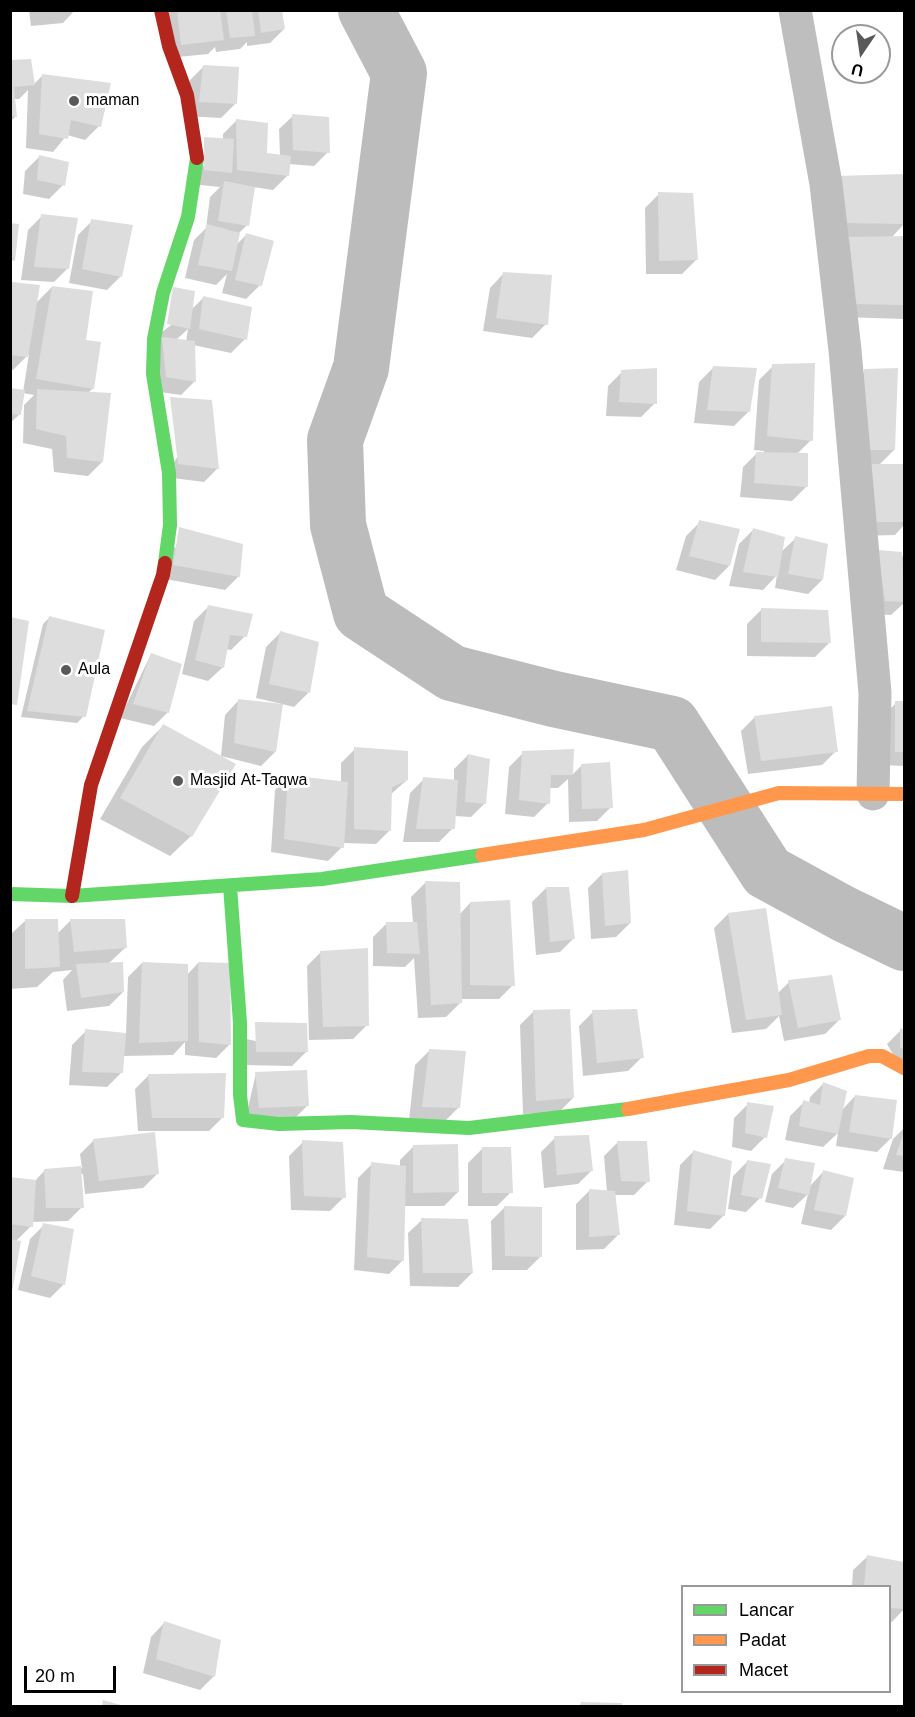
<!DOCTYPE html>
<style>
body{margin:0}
#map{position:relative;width:915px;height:1717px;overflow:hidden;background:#fff;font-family:Helvetica,sans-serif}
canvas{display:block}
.frame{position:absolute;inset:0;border:12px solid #000;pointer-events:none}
.legend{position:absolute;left:681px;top:1585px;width:210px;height:108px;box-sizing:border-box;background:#fff;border:2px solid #999;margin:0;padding:8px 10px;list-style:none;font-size:18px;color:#000}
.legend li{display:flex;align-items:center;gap:12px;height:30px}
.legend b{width:30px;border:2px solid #999}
.north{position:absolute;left:831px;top:24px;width:60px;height:60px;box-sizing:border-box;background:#fff;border:2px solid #999;border-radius:50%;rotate:193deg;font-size:16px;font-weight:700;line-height:24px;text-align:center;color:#000}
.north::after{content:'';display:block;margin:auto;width:21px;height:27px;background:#595959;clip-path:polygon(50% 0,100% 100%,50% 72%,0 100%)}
.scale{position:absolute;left:24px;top:1666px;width:92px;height:27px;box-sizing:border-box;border:3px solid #000;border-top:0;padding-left:8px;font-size:18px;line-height:21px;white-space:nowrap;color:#000;-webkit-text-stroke:4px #fff;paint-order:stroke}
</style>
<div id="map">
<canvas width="915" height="1717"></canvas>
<div class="frame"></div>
<ul class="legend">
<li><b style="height:8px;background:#63d668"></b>Lancar</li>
<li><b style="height:8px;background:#ff974d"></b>Padat</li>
<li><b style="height:8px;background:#b3261e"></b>Macet</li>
</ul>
<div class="north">U</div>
<div class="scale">20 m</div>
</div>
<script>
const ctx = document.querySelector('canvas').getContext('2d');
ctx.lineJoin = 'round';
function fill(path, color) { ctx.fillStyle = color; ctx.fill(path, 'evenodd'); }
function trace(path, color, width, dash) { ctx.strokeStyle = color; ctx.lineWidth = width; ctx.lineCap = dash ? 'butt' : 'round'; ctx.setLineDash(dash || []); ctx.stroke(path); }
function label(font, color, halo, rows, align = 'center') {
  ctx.font = font + ' Helvetica,sans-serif'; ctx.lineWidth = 6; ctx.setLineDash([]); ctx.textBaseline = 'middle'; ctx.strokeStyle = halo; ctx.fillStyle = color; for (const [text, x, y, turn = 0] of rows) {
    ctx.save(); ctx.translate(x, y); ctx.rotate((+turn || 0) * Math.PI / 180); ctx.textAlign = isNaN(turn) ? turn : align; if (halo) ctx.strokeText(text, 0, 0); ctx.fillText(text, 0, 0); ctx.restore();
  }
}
const shadow = new Path2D(`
 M29,10H75L63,23L31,26Z
 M162,10H280L284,29L270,43L247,46V42L240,49L216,52L215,47L208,54L168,58Z
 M10,61L33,85L42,76L99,126L85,140L67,135L53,152L26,148L28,90L19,99H14L16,116L10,122Z
 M204,66L235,104L221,118L185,116L190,80Z
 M293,116L328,152L314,166L288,164L287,176L273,190L253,187L247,225L238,234L235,246L247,234L260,285L246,299L222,293L227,274L216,285L185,278L194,240L206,228L210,197L220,187L190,184L223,140V134L237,120L265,154L280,156L279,129Z
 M39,157L63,185L49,199L23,194L25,171Z
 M904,176V224L891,238L904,237V319L841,317L835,252L851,237H830L836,177Z
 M659,194L696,260L682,274H646L645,208Z
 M42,216L68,268L54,282L21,280L28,230Z
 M92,221L121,276L107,290L69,283L78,235Z
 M504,273L546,324L532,338L483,331L490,288Z
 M12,283L35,304L52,287L84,341L93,388L87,394L102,462L88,476L54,472L52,449L23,443L24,405L34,395L23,393L20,414L10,423V390L23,392L29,354L13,370H10V285Z
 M204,297L245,339L231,353L193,345L195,381L181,395L153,391L154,338L191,310ZM188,329L186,342L176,340Z
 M773,366L811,440L797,454L806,487L792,501L740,497L743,467L757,453H764V451L754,450L759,380Z
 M713,368L748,412L734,426L694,423L699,382Z
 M865,371L894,450L878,466L904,465V525L895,535L857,536V480L874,464L852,463L851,385Z
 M622,372L655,403L641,417L606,416L608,386Z
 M211,402L218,468L204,482L165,477Z
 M700,522L729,566L715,580L676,570L686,536Z
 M753,530L781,552L796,538L822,580L808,594L775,588L777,575L763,590L729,586L739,544Z
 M165,543L239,576L225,590L160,578Z
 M904,555V615L903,604L891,615L872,614L865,565L901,558Z
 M208,607L245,636L231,650L226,649L222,668L208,681L182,674L194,621Z
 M761,610L829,643L815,657L747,656V624Z
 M49,618L84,716L77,723L21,717L43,624Z
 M280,633L308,693L294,707L282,704L275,752L261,766L221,756L225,715L238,701L281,706L282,704L256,698L266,647Z
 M151,654L168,712L154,726L120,718Z
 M896,703H904V766L882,765V717Z
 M755,717L836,751L822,765L748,774L741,731Z
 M163,726L191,836L170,856L100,819L142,747Z
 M355,749L407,780L390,795V830L376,844L342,843V847L328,861L271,852L275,790L289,776L341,782V763Z
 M572,751V775L582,765L611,807L597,821L569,822L568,779L558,788H549L548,803L534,817L505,814L509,767L523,753Z
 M468,755L485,803L471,817L454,816L453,828L439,842H403L410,793L424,779L454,781V769Z
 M602,874L630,923L616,937L591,939L588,888Z
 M425,883L459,915L470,903L513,985L499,999H460V1003L446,1017L418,1018L414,958L405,967L373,966V937L387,923H413L411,897Z
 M546,888L574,938L560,952L536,955L532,902Z
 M728,914L777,994L789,982L839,1020L825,1034L784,1041L779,1016L766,1029L732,1033L714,928Z
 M25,921L57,934L70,921H124L125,948L108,964L123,992L109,1006L67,1011L63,980L72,970L53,972L37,987L10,989V935Z
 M321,952L367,1025L353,1039L309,1040L307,966Z
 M142,963L187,975L198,963L230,1044L216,1058L185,1055V1042L173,1055L123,1056L121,1073L107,1087L69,1085L72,1045L86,1031L126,1034L128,977Z
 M534,1011L573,1098L559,1112L523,1114L520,1025Z
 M593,1012L642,1057L628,1071L583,1076L579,1026Z
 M901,1030L904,1031V1073L887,1044Z
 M242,1038L306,1052L292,1066L243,1065Z
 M429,1051L459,1107L445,1121L409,1120L415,1065Z
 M256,1073L307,1106L293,1120L245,1121Z
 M149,1075L223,1117L209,1131H138L135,1089Z
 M824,1083L842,1110L855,1096L891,1138L877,1152L836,1146L838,1133L823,1147L785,1140L790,1116L804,1102L809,1104L810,1097Z
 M748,1104L765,1137L751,1151L732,1147L734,1118Z
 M904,1128V1172L883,1169L893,1139Z
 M555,1138L592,1170L578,1184L544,1188L541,1152Z
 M94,1140L157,1174L143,1188L85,1194L83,1174H80L82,1207L68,1221L31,1222V1226L16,1241L10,1290V1179L34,1182L45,1170L82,1168L80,1154Z
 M303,1142L344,1197L330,1211L291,1210L289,1156Z
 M618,1142L648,1181L634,1195H614L618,1235L604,1249L576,1250V1204L590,1190L607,1192L604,1156Z
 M414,1146L458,1192L444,1206H404L403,1260L389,1274L354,1270L358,1178L372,1164L400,1167V1160Z
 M482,1149L511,1192L497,1206H468V1163Z
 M694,1151L724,1215L710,1229L674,1225L680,1165Z
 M786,1160L809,1187L824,1171L845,1216L831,1230L801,1224L808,1194L793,1208L765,1202L772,1174Z
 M747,1162L760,1198L746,1212L728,1209L733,1176Z
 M505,1207L541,1256L527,1270H492L491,1221Z
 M422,1220L472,1273L458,1287L410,1286L408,1233Z
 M44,1225L64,1284L50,1298L18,1290L30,1239Z
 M867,1557L904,1563V1609L892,1622H890V1586H852L853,1570Z
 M164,1623L214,1676L200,1690L143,1673L151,1637Z
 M582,1703L620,1704V1706H578Z`);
const river = new Path2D(`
 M366,10L399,73L361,368L335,440L338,525L361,613L452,673L554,699L672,724L767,872L844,914L904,943`);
const building = new Path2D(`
 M177,10H220L224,40L181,45Z
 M226,10H252L255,36L230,38Z
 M258,10H282L285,29L261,33Z
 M31,59L35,85L14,87L17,117L10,116V60Z
 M203,65L239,67L237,104L199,102Z
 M42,74L111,83L101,127L71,120L68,139L39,134Z
 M292,114L329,117L330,153L293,150Z
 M236,119L268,123L267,153L291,156L289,176L237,170Z
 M204,137L234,139L232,173L204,170Z
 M39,155L69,162L65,186L37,180Z
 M904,174V224L844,223L836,176Z
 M224,181L255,187L249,226L218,221Z
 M658,192L693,193L698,260L659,261Z
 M41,214L78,218L69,269L34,267Z
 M91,219L133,225L122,277L82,269Z
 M10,223L19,224L15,261L10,260Z
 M207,224L240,233L232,271L198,265Z
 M246,233L274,241L262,286L235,280Z
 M904,236V305L855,304L849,237Z
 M503,272L552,275L548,325L496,318Z
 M12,282L40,285L28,357L10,355Z
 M52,286L93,291L86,340L101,342L94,389L36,379Z
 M173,287L195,291L190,329L167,324Z
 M203,296L252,307L247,340L199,329Z
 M162,337L195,341L196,382L166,377Z
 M815,363L813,441L767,436L772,364Z
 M713,366L757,368L750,412L707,410Z
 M657,368V404L619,402L621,370Z
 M898,368L895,450H865L864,369Z
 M10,388L25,390L21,415L10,414Z
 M37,389L111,393L103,462L67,458L66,436L36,429Z
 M170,397L212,400L219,469L178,464Z
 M756,452L808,453V487L754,483Z
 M871,464H904V522H870Z
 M699,520L740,529L730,566L689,556Z
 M179,527L243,544L240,577L173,565Z
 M753,528L785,537L778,577L743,572Z
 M795,536L828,544L823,580L788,574Z
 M878,550L902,552L904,602L885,601Z
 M208,605L253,614L247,637L230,635L224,668L195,660Z
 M761,608L828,610L831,643L761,642Z
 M49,616L105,630L86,717L27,711Z
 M10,617L29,621L17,705L10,704Z
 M280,631L319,642L310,693L269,684Z
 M151,653L182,664L169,713L133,704Z
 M238,699L283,704L276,752L234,743Z
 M895,701H904V752H895Z
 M832,706L838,752L761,761L754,716Z
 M163,724L236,764L192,837L120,798Z
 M354,747L408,751V780L392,787L391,831L354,829Z
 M574,749L573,775H551L550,804L519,800L522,751Z
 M468,754L490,759L486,804L465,802Z
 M610,762L613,808L582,809L581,764Z
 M288,775L348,782L344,848L284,839Z
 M423,777L458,780L455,829H416Z
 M628,870L631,923L605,926L602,873Z
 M425,881L460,882L462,1003L431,1005Z
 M546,887H569L575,939L550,942Z
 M510,900L515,986L470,985V902Z
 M766,908L782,1015L746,1020L728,913Z
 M25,919H58L60,967L25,969Z
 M70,919H125L127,948L74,952Z
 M386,922H417L420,954L387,953Z
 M368,948L369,1026L323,1027L320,951Z
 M123,962L124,992L81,998L76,964Z
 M142,962L188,964V1041L139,1043Z
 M198,962L230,963L231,1045L199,1042Z
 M832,975L841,1020L798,1028L788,980Z
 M570,1009L574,1098L536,1101L533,1010Z
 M637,1009L644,1058L597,1063L592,1010Z
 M255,1022L307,1023L308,1052H256Z
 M900,1028L904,1030V1050L900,1047Z
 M85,1029L126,1033L123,1073L82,1072Z
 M429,1049L466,1051L460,1108L422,1107Z
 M307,1070L309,1106L259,1108L255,1072Z
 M226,1073L224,1118H152L148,1074Z
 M823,1082L847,1091L838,1134L799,1126L803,1100L820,1105Z
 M855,1095L897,1100L892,1139L849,1132Z
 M747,1102L774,1106L767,1138L745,1133Z
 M904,1131V1156L896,1155Z
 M155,1132L159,1174L99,1181L93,1139Z
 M589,1135L593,1171L557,1175L554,1136Z
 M302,1140L343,1142L346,1198L304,1196Z
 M617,1141H647L650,1182L621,1181Z
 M458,1144L459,1192L413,1193V1145Z
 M482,1147H511L513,1193H482Z
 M693,1150L732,1161L725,1216L687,1211Z
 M785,1158L815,1163L809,1195L778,1188Z
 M747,1160L771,1164L762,1199L741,1195Z
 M371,1162L406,1166L404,1261L367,1257Z
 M81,1166L84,1208H46L44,1169Z
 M823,1170L854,1178L846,1216L814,1210Z
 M10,1177L36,1180L33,1227L10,1224Z
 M589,1189L615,1191L620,1235L589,1237Z
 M504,1206L542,1207V1257L505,1256Z
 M421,1218L468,1219L473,1273H423Z
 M43,1223L74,1229L65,1285L31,1276Z
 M10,1239L21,1241L12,1292H10Z
 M867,1555L904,1562V1609L890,1608V1586H864Z
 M164,1621L221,1640L215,1677L156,1659Z
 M103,1700L124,1706H102Z
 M581,1702L622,1703V1706H580Z`);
const street = new Path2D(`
 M795,10L826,184L845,350L875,693L873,794`);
const fast = new Path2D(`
 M165,563L170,525L169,473L153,374L154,339L163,293L188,217L197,158
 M230,886L240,1023V1095L243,1120L279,1124L351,1122L469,1128L628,1109
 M10,894L72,896L322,879L482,855`);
const slow = new Path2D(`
 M482,855L644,830L779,793L904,794
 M628,1109L789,1080L869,1056H882L904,1068`);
const jam = new Path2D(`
 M161,10L169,46L187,95L197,158
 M72,896L91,785L163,575L165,563`);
const markers = [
 [74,101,6,"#595959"],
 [66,670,6,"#595959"],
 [178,781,6,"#595959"]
];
const poiNames = [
 ["maman",86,101],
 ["Aula",78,670],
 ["Masjid At-Taqwa",190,781]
];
fill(shadow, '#0003');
trace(river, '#bcbcbc', 56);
fill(building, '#ddd');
trace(street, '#bebebe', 33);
trace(fast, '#63d668', 14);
trace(slow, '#ff974d', 14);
trace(jam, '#b3261e', 14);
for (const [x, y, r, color] of markers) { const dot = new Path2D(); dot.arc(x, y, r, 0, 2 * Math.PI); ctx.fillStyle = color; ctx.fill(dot); trace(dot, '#fff', 2); }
label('16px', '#000', '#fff', poiNames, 'left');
</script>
